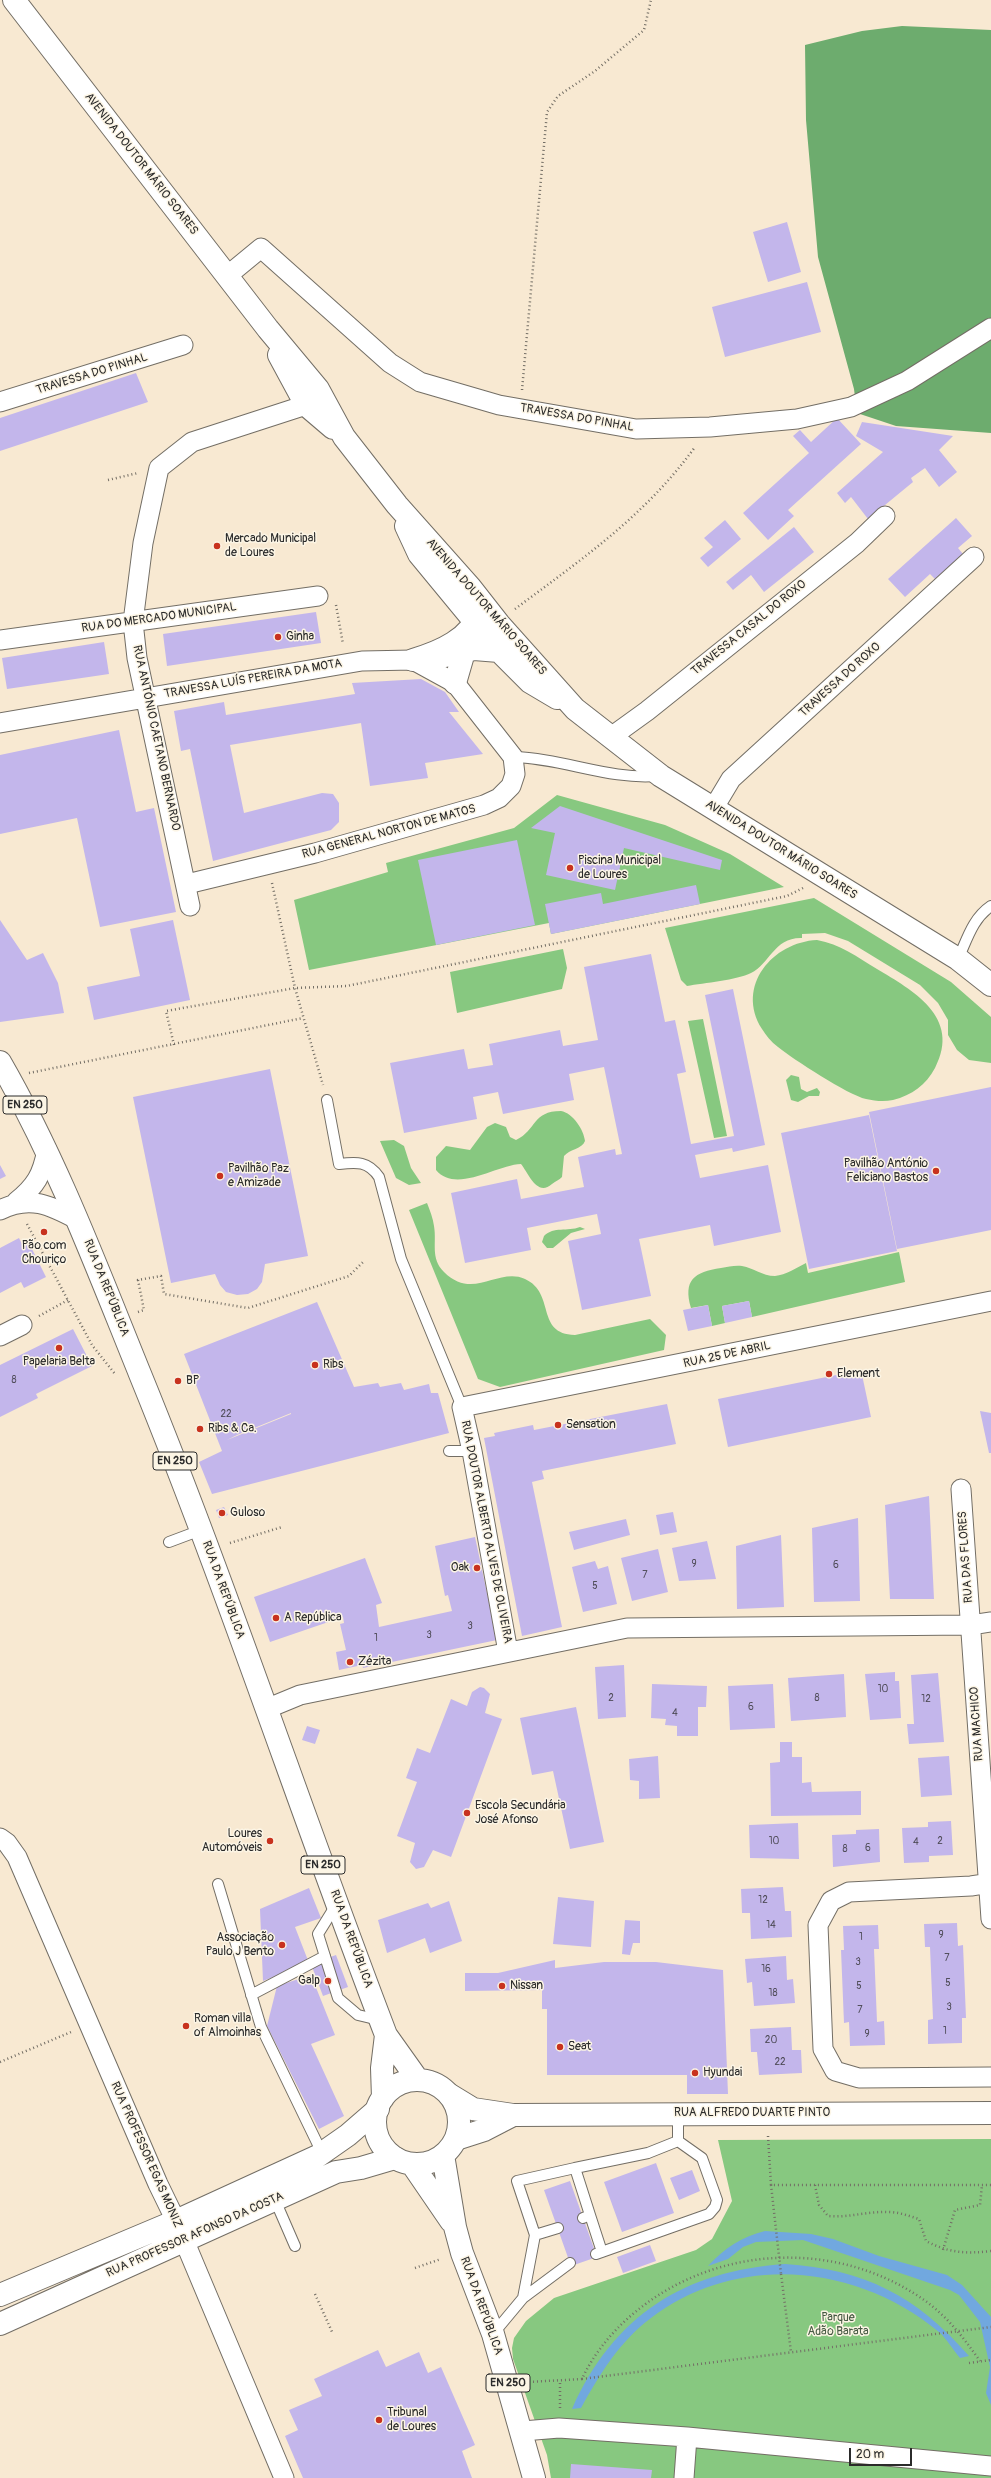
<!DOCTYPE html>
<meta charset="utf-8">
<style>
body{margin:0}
#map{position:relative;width:991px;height:2478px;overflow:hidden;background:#f8e9d2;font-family:Pangolin,sans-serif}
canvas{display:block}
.scale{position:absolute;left:849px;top:2448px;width:63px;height:18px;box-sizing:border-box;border:2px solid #2b2b2b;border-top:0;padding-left:5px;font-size:12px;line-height:14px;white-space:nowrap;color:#2b2b2b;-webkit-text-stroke:3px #fcf5e5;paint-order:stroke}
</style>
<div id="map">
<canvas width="991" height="2478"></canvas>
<div class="scale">20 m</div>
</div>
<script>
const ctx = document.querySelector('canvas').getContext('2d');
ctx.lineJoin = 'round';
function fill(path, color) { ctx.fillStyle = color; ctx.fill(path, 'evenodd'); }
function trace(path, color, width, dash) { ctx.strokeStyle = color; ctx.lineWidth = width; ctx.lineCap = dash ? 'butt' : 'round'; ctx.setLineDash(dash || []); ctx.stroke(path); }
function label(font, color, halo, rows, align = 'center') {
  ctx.font = font + ' Pangolin,sans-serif'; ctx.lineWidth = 3; ctx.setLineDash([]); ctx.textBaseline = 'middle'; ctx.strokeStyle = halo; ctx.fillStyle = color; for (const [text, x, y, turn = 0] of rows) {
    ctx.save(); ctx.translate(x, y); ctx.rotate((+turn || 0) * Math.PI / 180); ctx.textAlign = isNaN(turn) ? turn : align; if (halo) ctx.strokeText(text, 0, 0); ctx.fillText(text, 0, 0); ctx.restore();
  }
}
const green = new Path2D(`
 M557,795L665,825L730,854L784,887L551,934L549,923L309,970L294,900L388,872L386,863L514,828Z
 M814,898L951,982L991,1017V1063L969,1060L957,1050L948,1035V1020L938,1003L920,985L848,941L825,933L802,934V938C774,937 770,964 751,973C737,980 704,983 687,986L681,980L665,928Z
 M817,940C840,944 857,957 877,969C912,990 962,1017 935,1068C926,1085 912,1095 893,1100C884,1102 875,1101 866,1099C848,1095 793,1059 778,1047C771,1042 766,1035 762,1029C735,986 773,942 817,940Z
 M563,949L567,968L562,989L457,1013L450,972Z
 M703,1019L727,1136L714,1138L688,1021Z
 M791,1075L799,1077L801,1089L807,1092L817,1088L820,1092L819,1096H809L798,1102L791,1100L786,1080Z
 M561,1111C573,1113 584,1130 585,1141C582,1149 570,1149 564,1156L562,1177C559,1180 556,1181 552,1184C537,1197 529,1174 521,1164C496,1165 456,1194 436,1170V1157L446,1146L470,1150L487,1127L495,1123L506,1127L510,1137L516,1140C537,1130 532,1111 561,1111Z
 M394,1140L404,1146L411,1168L421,1183L409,1185L396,1178L380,1141Z
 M427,1203C430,1211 433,1218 434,1226C437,1243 430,1258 444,1272C473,1301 498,1267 525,1279C556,1293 535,1334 575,1335L650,1319L666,1335L664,1350L500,1387L478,1379L409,1210Z
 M580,1227L585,1229L571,1233L553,1248H547L542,1242L544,1236C554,1226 567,1232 580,1227Z
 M899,1252L905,1282L752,1317L749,1301L722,1306L725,1323L712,1326L708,1305L691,1308C683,1280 694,1272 721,1268C728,1267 735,1265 742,1266C754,1268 762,1276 775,1276C786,1275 796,1268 806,1263L808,1273Z
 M991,2139V2478H551L547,2455L513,2359L512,2348L514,2338L526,2321L554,2298L696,2250L712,2239L732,2201L718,2140Z`);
const forest = new Path2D(`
 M902,26L991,30V433L896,426L857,413L854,389L818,257L806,120L805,45L862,31Z`);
const water = new Path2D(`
 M765,2231L811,2234L833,2239L879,2256L947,2275L962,2285L991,2317V2405L986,2393L990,2367L980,2322L959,2295L950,2290L803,2240L756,2242L743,2247L728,2259L708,2266C725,2248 741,2237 765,2231Z
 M785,2264C864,2269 917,2296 969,2356L960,2358C953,2350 947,2339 939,2332C857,2264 738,2252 651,2318C619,2342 600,2374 581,2408L572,2409C614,2315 684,2271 785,2264Z`);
const building = new Path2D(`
 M787,222L801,272L768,282L753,232Z
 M807,282L821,332L725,357L712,307Z
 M136,373L148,402L0,451V418Z
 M837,418L861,444L788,510L794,516L768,540L743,513L809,453L793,436L800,430L811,442Z
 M862,422L953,436L939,450L957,472L939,487L925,468L911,478L913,482L868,519L851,497L845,503L837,493L883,452L856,436Z
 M956,518L972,536L958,548L963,554L935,579L930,574L905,597L888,579Z
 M725,520L741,539L708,567L700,558L713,547L704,538Z
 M794,527L814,552L764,592L751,575L733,590L726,582Z
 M316,612L321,643L167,666L163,634Z
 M104,642L109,674L7,689L2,658Z
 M421,679L445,692L459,712H449L483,754L425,763L428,778L370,786L361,723L230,745L244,813L322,793L333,794L339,803V822L331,830L213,861L190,749L181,751L174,711L224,702L226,715L355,694L352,683Z
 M119,730L136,812L154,808L176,912L100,927L77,818L0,834V755Z
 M560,806L722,860L720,870L624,848L615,890L546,875L555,833L531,828Z
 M517,840L535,925L436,945L418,860Z
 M696,885L700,904L551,934L545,904L601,893L603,904Z
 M0,920L27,960L43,953L58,983L64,1013L0,1022Z
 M173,920L190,1000L94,1020L87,987L140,976L130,929Z
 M651,954L665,1022L675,1020L686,1072L677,1074L691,1144L734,1136L705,995L733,989L765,1145L733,1152L732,1148L695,1155L700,1178L768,1165L781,1232L714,1246L710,1225L639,1239L651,1296L582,1310L568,1241L601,1234L597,1214L527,1228L531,1250L465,1263L451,1193L517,1179L521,1199L584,1187L578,1157L615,1149L616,1155L622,1154L604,1067L569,1074L574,1100L503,1114L498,1092L473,1097L477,1119L404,1133L390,1063L464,1049L468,1069L493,1065L489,1044L560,1030L563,1046L598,1040L584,967Z
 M270,1069L308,1256L265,1264L262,1282L257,1289L248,1294L237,1295L226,1292L220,1285L215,1274L171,1283L133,1097Z
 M991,1087V1230L897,1249L869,1112Z
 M869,1115L897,1251L809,1269L781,1133Z
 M0,1165L6,1176L0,1179Z
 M19,1238L23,1246L29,1243L46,1277L24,1288L21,1282L0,1293V1248Z
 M749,1301L752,1317L725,1323L722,1306Z
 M317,1302L354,1387L378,1383L380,1387L401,1383L404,1390L429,1384L431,1393H438L449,1433L212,1494L199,1462L222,1451L184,1354ZM291,1413V1414L227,1440L237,1435Z
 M708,1305L712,1326L688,1331L683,1310Z
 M73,1329L92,1366L36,1394L38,1398L0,1417V1365Z
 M861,1370L871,1417L728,1447L718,1399Z
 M667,1404L676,1444L542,1471L544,1479L532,1482L562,1627L522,1636L484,1438L495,1436L494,1433L533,1425L534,1430Z
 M980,1411L991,1413V1453H989Z
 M929,1496L934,1599H890L885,1505Z
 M224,1507L228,1515L219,1518L216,1510Z
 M673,1512L677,1532L660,1535L656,1515Z
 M858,1518L860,1601L814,1602L812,1528Z
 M626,1519L630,1535L574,1550L569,1532Z
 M781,1535L784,1607L737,1609L736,1546Z
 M475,1537L497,1640L363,1668L362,1665L339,1670L336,1652L346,1650L340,1624L344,1623L343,1617L270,1642L254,1597L365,1558L382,1603L376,1605L379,1627L452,1611L448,1595L445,1596L435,1546Z
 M707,1541L716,1579L679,1581L672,1548Z
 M658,1549L668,1592L632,1601L621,1558Z
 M595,1561L598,1569L608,1566L617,1604L583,1612L572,1567Z
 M624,1665L626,1717L598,1719L595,1667Z
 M895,1672V1681H899L901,1718L870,1720L865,1674Z
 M938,1673L944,1742L909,1744L907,1724H914L911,1675Z
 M844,1674L846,1717L791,1721L788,1678Z
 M652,1684L707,1686L706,1707H698V1736H677V1726L665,1725L666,1719L651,1718Z
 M773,1684L775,1728L730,1730L728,1686Z
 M480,1687L484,1688L490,1694L485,1713L502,1719L451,1857L433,1850L424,1867L416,1869L410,1862L415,1843L397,1836L417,1782L406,1778L417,1748L430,1753L451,1699L467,1706L472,1692Z
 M576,1707L604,1842L570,1849L553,1771L532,1775L520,1718Z
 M307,1726L320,1730L315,1744L302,1740Z
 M780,1742H792V1757H802V1783L811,1782L812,1792L861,1791V1815L771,1816L770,1763L780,1762Z
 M658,1756L660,1798L639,1799V1781L630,1780L629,1759Z
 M949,1756L952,1795L921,1797L918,1758Z
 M951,1821L953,1855L929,1856V1862L904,1863L902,1828L928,1827V1822Z
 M798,1823L799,1859L750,1858L749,1825Z
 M879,1829L880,1862L833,1867L832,1835L856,1834V1830Z
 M783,1887L785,1911H791L792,1937L751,1939L750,1913H742L741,1889Z
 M309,1888L321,1918L295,1927L309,1963L263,1981L260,1909Z
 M558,1897L594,1901L591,1947L553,1944Z
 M449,1901L462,1941L430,1953L425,1938L387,1953L378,1920L428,1903L431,1908Z
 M625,1920L640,1921V1943H633L630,1955L622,1954Z
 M957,1923L958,1946L963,1945L966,2018H962V2043L928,2044V2020L933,2019L930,1947H925L924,1924Z
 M878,1925L879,1949H874L877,2022L884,2021L885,2045L850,2046L849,2022L844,2023L841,1950H844L843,1926Z
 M336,1955L348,1987L323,1996L311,1964Z
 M786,1956L787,1980L793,1979L795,2003L754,2006L752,1982L747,1983L745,1959Z
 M555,1960V1968L604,1962H656L723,1970L728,2094H687V2075H547V2009H542V1990L465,1991V1973H498Z
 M311,1975L335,2035L311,2044L344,2116L319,2129L267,2026L277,1986Z
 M791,2027L792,2050H801L802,2073L759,2075L757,2052H751L750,2029Z
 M656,2163L674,2213L622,2232L604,2182Z
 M692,2170L700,2191L679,2200L670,2178Z
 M570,2181L597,2257L571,2266L544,2190Z
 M650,2245L656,2261L623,2273L617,2257Z
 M378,2350L386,2367L419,2352L428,2373L441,2367L475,2445L462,2451L472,2478H303L285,2436L298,2430L289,2410L322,2396L314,2379Z
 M571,2464L652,2470L651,2478H570Z`);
const path = new Path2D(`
 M522,390L547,112L558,96L595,71L644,30L651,0
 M108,480L138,473
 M336,605L343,644
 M515,609C582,559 645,516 695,447
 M272,883L295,988L323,1085
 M174,1045L166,1011L295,988L347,986L787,896L803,888
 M29,1073L303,1018
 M27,1224L92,1345L115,1374
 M138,1312L144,1310L138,1280L161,1276L164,1294L248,1308L349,1276L363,1262
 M39,1316L68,1300
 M230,1543L282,1527
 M0,2062L71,2032
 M768,2136L771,2185H991
 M815,2185L819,2205L828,2216C849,2218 868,2211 888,2212C899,2212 909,2216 919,2219L926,2241C949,2253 966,2254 991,2251
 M943,2250L955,2210L980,2205L982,2185
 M415,2268L441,2259
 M781,2274L791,2352
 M315,2294L333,2334
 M969,2363L991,2360
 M582,2379L935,2334
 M529,2382L582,2379C595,2351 616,2327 639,2309C717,2247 830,2240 915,2294C943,2311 961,2334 980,2361
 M560,2408V2380`);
const service = new Path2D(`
 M513,757C562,758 609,780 657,776
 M958,959C967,940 972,919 991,906
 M327,1100L339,1164C357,1162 368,1161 379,1177L401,1259L462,1407
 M449,1451H472
 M169,1542L201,1530
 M218,1884L261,2027L322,2153
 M336,1905L318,1934L338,1998L358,2015L379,2020
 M251,1995L325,1956
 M275,2200L295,2246
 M590,2215L602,2252
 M583,2218L590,2215L575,2168L648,2153L678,2141
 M535,2235L517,2181L575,2168
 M596,2254L709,2214L715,2207L717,2200L702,2158L678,2141V2114
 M523,2298L570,2263
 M493,2334L523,2298L535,2235L558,2228`);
const minor = new Path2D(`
 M227,276L261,248L390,363L420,382L499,405L636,429L710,427L797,419L851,407L907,381L991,328
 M0,402L183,345
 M0,640L318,596
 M0,723L362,661L413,660L455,683L513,757L515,774L511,786L499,798L484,805L315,853L187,884
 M611,737L647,711L857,543L885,516
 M713,809L731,779L974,557
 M190,906L137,658L133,622L143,543L159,468L192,442L306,405
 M16,1202C36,1186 42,1175 47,1150
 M0,1210C30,1195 50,1205 78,1220
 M0,1336L22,1325
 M961,1489L991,1919
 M508,1652L472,1451L462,1407L991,1301
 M266,1709L300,1695L627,1628L971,1625L991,1622
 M0,1838L7,1843L17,1857L158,2184L176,2221L284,2478
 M991,1883L971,1886L849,1892L831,1901L818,1925L823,2049L835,2071L859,2078L991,2077
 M523,2431L559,2428L687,2437L684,2478
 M687,2437L991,2466`);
const tertiary = new Path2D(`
 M14,0L268,329L318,389L344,437L397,505L470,587L499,624L575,709L661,776L958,959L991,985
 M279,355L306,405L333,428
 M406,526L419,554L499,651L530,682L557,698
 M436,658L474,649L499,651
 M413,660C440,652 471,639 481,610
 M455,683L464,652
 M450,2095L473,2109L513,2115L991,2113
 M456,2139L484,2130L513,2115
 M0,2295L176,2221L318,2156L348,2135L378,2109
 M0,2324L336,2172L361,2168L395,2158`);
const primary = new Path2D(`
 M0,1062C57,1161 97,1268 140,1374C229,1592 302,1816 386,2035L418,2080
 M375 2122a42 42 0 1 1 84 0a42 42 0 1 1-84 0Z
 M383,2098L382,2068L386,2035
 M443,2155L455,2227L462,2253L493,2334L534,2478
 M412,2164L451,2221`);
const pathBridge = new Path2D(`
 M771,2185L781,2274
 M935,2334L991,2327`);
const markers = [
 [217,546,4,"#c8321e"],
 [278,637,4,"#c8321e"],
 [570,868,4,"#c8321e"],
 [936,1171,4,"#c8321e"],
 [220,1176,4,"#c8321e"],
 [44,1232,4,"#c8321e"],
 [59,1348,4,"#c8321e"],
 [315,1365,4,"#c8321e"],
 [829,1374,4,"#c8321e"],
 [178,1381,4,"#c8321e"],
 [558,1425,4,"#c8321e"],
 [200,1429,4,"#c8321e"],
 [222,1513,4,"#c8321e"],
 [477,1568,4,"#c8321e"],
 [276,1618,4,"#c8321e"],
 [350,1662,4,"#c8321e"],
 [467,1813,4,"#c8321e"],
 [270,1841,4,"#c8321e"],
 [282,1945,4,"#c8321e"],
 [328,1981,4,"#c8321e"],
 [502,1986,4,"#c8321e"],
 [186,2026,4,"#c8321e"],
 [560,2047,4,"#c8321e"],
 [695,2073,4,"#c8321e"],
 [379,2420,4,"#c8321e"]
];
const numberNames = [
 ["8",14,1380],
 ["22",226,1414],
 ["9",694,1564],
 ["6",836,1565],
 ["7",645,1575],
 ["5",595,1586],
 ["3",470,1626],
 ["3",429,1635],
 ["1",376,1638],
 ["10",883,1689],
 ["2",611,1698],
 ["8",817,1698],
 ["12",926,1699],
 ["6",751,1707],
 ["4",675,1713],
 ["10",774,1841],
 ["2",940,1841],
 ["4",916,1842],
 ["6",868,1848],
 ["8",845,1849],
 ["12",763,1900],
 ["14",771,1925],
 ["9",941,1935],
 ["1",861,1937],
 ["7",947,1958],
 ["3",858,1962],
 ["16",766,1969],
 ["5",948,1983],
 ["5",859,1986],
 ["18",773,1993],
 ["3",949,2007],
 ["7",860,2010],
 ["1",945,2031],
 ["9",867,2034],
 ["20",771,2040],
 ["22",780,2062]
];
const shields = [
 [25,1105,44],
 [175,1461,44],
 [323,1865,44],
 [508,2383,44]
];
const shieldNames = [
 ["EN 250",25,1105],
 ["EN 250",175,1461],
 ["EN 250",323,1865],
 ["EN 250",508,2383]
];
const streetNames = [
 ["AVENIDA DOUTOR MÁRIO SOARES",141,164,52],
 ["TRAVESSA DO PINHAL",92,374,-17],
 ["TRAVESSA DO PINHAL",577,418,10],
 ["AVENIDA DOUTOR MÁRIO SOARES",486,607,49],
 ["RUA DO MERCADO MUNICIPAL",159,618,-8],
 ["TRAVESSA CASAL DO ROXO",749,628,-39],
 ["TRAVESSA LUÍS PEREIRA DA MOTA",253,679,-10],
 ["TRAVESSA DO ROXO",840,680,-42],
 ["RUA ANTÓNIO CAETANO BERNARDO",156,738,78],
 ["RUA GENERAL NORTON DE MATOS",389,832,-15],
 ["AVENIDA DOUTOR MÁRIO SOARES",781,850,32],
 ["RUA DA REPÚBLICA",106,1288,68],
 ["RUA 25 DE ABRIL",727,1355,-12],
 ["RUA DOUTOR ALBERTO ALVES DE OLIVEIRA",486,1532,79],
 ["RUA DAS FLORES",966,1557,-94],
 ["RUA DA REPÚBLICA",223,1590,70],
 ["RUA MACHICO",977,1724,-94],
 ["RUA DA REPÚBLICA",351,1939,70],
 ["RUA ALFREDO DUARTE PINTO",752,2113],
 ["RUA PROFESSOR EGAS MONIZ",146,2155,66],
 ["RUA PROFESSOR AFONSO DA COSTA",195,2235,-24],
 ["RUA DA REPÚBLICA",481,2306,70]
];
const poiNames = [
 ["Mercado Municipal",225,539],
 ["de Loures",225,553],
 ["Ginha",286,637],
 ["Piscina Municipal",578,861],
 ["de Loures",578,875],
 ["Pavilhão António",928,1164,"right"],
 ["Feliciano Bastos",928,1178,"right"],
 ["Pavilhão Paz",228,1169],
 ["e Amizade",228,1183],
 ["Pão com",44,1246,"center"],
 ["Chouriço",44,1260,"center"],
 ["Papelaria Belta",59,1362,"center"],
 ["Ribs",323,1365],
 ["Element",837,1374],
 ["BP",186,1381],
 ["Sensation",566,1425],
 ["Ribs & Ca.",208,1429],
 ["Guloso",230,1513],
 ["Oak",469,1568,"right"],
 ["A República",284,1618],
 ["Zézita",358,1662],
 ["Escola Secundária",475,1806],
 ["José Afonso",475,1820],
 ["Loures",262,1834,"right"],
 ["Automóveis",262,1848,"right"],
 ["Associação",274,1938,"right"],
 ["Paulo J Bento",274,1952,"right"],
 ["Galp",320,1981,"right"],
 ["Nissan",510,1986],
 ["Roman villa",194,2019],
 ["of Almoinhas",194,2033],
 ["Seat",568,2047],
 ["Hyundai",703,2073],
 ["Tribunal",387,2413],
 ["de Loures",387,2427]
];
const parkNames = [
 ["Parque",838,2318],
 ["Adão Barata",838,2332]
];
fill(green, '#87c880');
fill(forest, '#6dac6e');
fill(water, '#71a8df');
fill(building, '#c3b6eb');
trace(service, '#736e65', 12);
trace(minor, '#736e65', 21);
trace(tertiary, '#736e65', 24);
trace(primary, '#736e65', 24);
trace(path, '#736e65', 2.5, [1, 3]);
trace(service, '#fff', 10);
trace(minor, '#fff', 19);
trace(tertiary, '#fff', 22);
trace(primary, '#fff', 22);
trace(pathBridge, '#736e65', 2.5, [1, 3]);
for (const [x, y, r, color] of markers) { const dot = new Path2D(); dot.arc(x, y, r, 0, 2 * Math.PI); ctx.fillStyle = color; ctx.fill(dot); trace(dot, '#fcf5e5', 1.5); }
label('10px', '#514e5b', null, numberNames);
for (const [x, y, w] of shields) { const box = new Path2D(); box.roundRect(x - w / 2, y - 9, w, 18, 3); ctx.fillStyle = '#fcf5e5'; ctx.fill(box); trace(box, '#2b2b2b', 1); }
label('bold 11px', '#2b2b2b', null, shieldNames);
label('12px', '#2b2b2b', '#fcf5e5', streetNames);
label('12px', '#2b2b2b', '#fcf5e5', poiNames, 'left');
label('12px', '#475a44', '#fcf5e5', parkNames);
</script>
